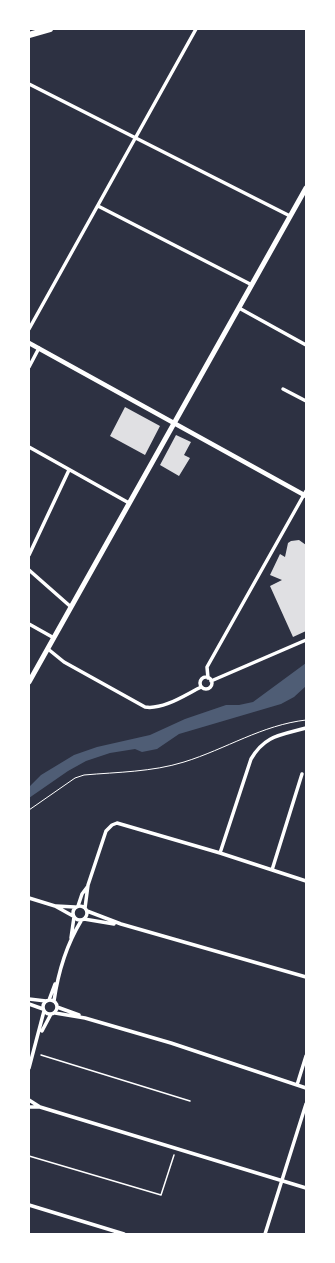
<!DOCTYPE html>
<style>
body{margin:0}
#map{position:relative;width:335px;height:1263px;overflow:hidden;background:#2d3142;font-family:"DejaVu Sans",sans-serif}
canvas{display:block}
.frame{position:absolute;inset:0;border:30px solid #fff;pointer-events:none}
</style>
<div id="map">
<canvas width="335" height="1263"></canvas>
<div class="frame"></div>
</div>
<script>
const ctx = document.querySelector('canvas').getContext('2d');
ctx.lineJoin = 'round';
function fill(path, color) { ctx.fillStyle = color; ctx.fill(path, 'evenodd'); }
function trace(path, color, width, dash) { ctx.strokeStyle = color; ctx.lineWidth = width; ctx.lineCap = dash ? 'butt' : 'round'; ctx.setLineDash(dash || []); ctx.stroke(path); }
const water = new Path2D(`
 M306,663V686L294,697L281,704L179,734L157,749L142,752L135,749L110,753L86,761L68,771L29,798V787L41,775L74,755L97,747L150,735L185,719L226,705H239L253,702Z`);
const building = new Path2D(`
 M125,407L160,426L145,455L110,436Z
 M176,435L191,442L184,455L190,458L179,476L160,465Z
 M299,540L306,545V631L293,637L270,586L282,580L270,575L280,554L285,557L288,543L291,541Z`);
const path = new Path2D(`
 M29,810L75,778L84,775C118,772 152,772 184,762C226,749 262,725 306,720`);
const service = new Path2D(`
 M41,1055L190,1101
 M29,1156L161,1195L174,1155`);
const minor = new Path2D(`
 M29,84L290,216
 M98,206L252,285
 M239,308L306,345
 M29,329L196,29
 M29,367L39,348
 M283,389L306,401
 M29,447L129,503
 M29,555L69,470
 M29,570L71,607
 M29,624L54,638
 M48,649L64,662L145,707C163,710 185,695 201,687
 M200 683a6 6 0 1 1 12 0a6 6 0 1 1-12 0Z
 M208,678L207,667L306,491
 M211,681L306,640
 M220,853L251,759C265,735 281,735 306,728
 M272,870L302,774
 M29,898L55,906L73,916
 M73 913a7 7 0 1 1 14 0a7 7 0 1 1-14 0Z
 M56,906L75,907
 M78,906L82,894L88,886
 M85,908L88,885L106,831L112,825L117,823L220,853L306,881
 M87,911L121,924L306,977
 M84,919L114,924
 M71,938L74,917
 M29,999L46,1001
 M43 1007a7 7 0 1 1 14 0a7 7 0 1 1-14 0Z
 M49,1000L55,984
 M54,1001C58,973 67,944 81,921
 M29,1004L43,1009
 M57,1007L79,1015
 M55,1013L85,1018L171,1043L306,1088
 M42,1031L51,1014
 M29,1068L44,1011
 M297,1085L306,1056
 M29,1100L40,1107L306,1188
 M29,1107H40
 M29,1205L124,1234
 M265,1234L306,1104`);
const tertiary = new Path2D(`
 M29,343L306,496`);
const secondary = new Path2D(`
 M29,682L306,188`);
const trunk = new Path2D(`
 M29,35L50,29`);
fill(water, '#4f5d75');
fill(building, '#e0e0e3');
trace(path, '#fff', 1);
trace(service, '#fff', 1.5);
trace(minor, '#fff', 3.5);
trace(tertiary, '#fff', 4.5);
trace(secondary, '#fff', 5);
trace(trunk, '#fff', 6);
</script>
